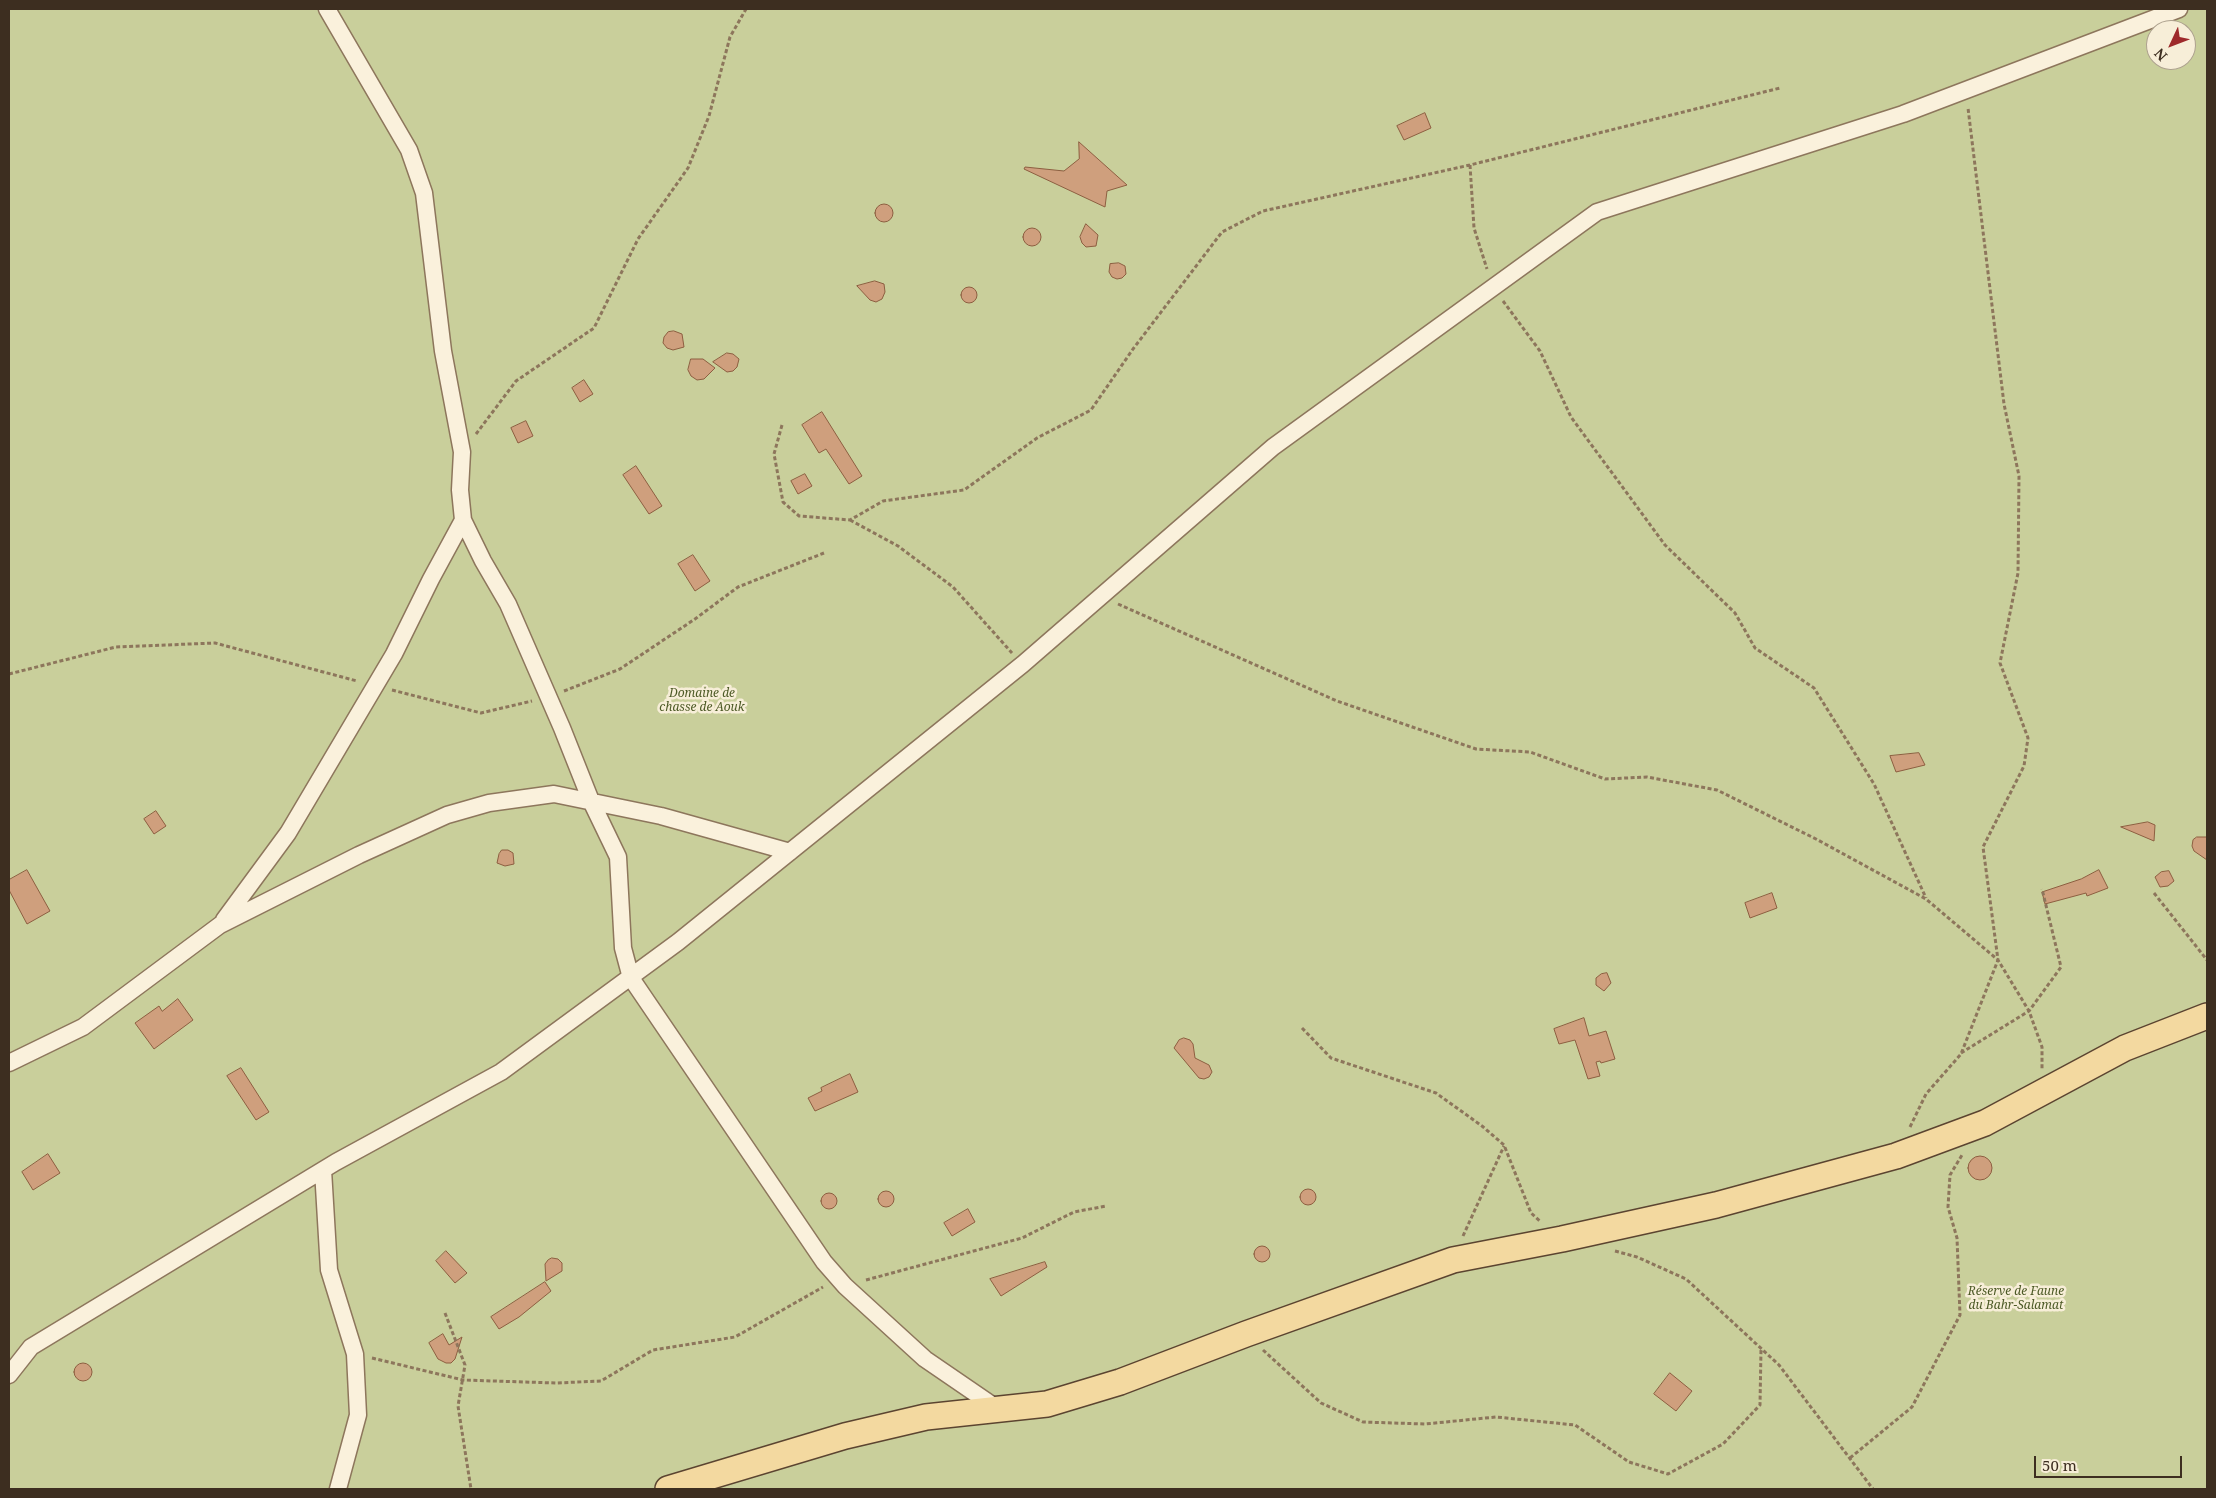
<!DOCTYPE html>
<meta charset="utf-8">
<style>
body{margin:0}
#map{position:relative;width:2216px;height:1498px;overflow:hidden;background:#f0e4c8;font-family:"Noto Serif",serif}
canvas{display:block}
.frame{position:absolute;inset:0;border:10px solid #3d2e20;pointer-events:none}
.north{position:absolute;left:2146px;top:20px;width:50px;height:50px;box-sizing:border-box;background:#f7eed8;border:1px solid #ada18e;border-radius:50%;rotate:227deg;font-size:14px;font-weight:700;line-height:20px;text-align:center;color:#3d2e20}
.north::after{content:'';display:block;margin:auto;width:18px;height:22px;background:#9e2a2b;clip-path:polygon(50% 0,100% 100%,50% 72%,0 100%)}
.scale{position:absolute;left:2034px;top:1456px;width:148px;height:22px;box-sizing:border-box;border:2px solid #3d2e20;border-top:0;padding-left:6px;font-size:15px;line-height:18px;white-space:nowrap;color:#3d2e20;-webkit-text-stroke:4px #f7eed8;paint-order:stroke}
</style>
<div id="map">
<canvas width="2216" height="1498"></canvas>
<div class="frame"></div>
<div class="north">N</div>
<div class="scale">50 m</div>
</div>
<script>
const ctx = document.querySelector('canvas').getContext('2d');
ctx.lineJoin = 'round';
function fill(path, color) { ctx.fillStyle = color; ctx.fill(path, 'evenodd'); }
function trace(path, color, width, dash) { ctx.strokeStyle = color; ctx.lineWidth = width; ctx.lineCap = dash ? 'butt' : 'round'; ctx.setLineDash(dash || []); ctx.stroke(path); }
function label(font, color, halo, rows, align = 'center') {
  ctx.font = font + ' "Noto Serif",serif'; ctx.lineWidth = 5; ctx.setLineDash([]); ctx.textBaseline = 'middle'; ctx.strokeStyle = halo; ctx.fillStyle = color; for (const [text, x, y, turn = 0] of rows) {
    ctx.save(); ctx.translate(x, y); ctx.rotate((+turn || 0) * Math.PI / 180); ctx.textAlign = isNaN(turn) ? turn : align; if (halo) ctx.strokeText(text, 0, 0); ctx.fillText(text, 0, 0); ctx.restore();
  }
}
const green = new Path2D(`
 M9,9H2207V1489H9ZM2156,30H2186V60H2156Z`);
const building = new Path2D(`
 M1425,113L1431,128L1404,140L1397,126Z
 M1079,142L1127,185L1107,191L1105,207L1024,169L1025,167L1064,171L1079,159Z
 M875 213a9 9 0 1 1 18 0a9 9 0 1 1-18 0Z
 M1086,224L1098,235L1096,246L1086,247L1082,243L1080,237Z
 M1023 237a9 9 0 1 1 18 0a9 9 0 1 1-18 0Z
 M1119,263L1125,266L1126,274L1122,278L1117,279L1112,277L1109,272L1110,264Z
 M875,281L884,284L885,292L882,299L876,302L870,300L857,286Z
 M961 295a8 8 0 1 1 16 0a8 8 0 1 1-16 0Z
 M674,331L682,334L684,347L673,350L667,348L663,343L664,337L668,332Z
 M727,353L733,354L739,359L737,367L733,371L727,372L713,362Z
 M691,359H703L715,368L704,379L697,380L691,376L688,370Z
 M584,380L593,394L580,402L572,388Z
 M822,412L862,476L849,484L826,449L819,453L802,425Z
 M526,421L533,436L518,443L511,428Z
 M636,466L662,506L649,514L623,475Z
 M805,474L812,486L798,494L791,481Z
 M693,555L710,581L695,591L678,564Z
 M1919,753L1925,765L1896,772L1890,756Z
 M156,811L166,826L154,834L144,819Z
 M2148,822L2155,825L2154,841L2121,827Z
 M2197,837H2207V860L2194,851L2192,846L2193,840Z
 M502,850H508L513,853L514,864L505,866L497,863L499,854Z
 M27,870L50,911L27,924L9,890V880Z
 M2099,870L2108,888L2087,896L2086,893L2045,904L2042,892L2081,879Z
 M2169,871L2174,881L2168,886L2160,887L2155,877L2161,872Z
 M1772,893L1777,908L1750,918L1745,903Z
 M1607,973L1611,983L1604,991L1596,985V978L1601,974Z
 M178,999L193,1020L154,1049L135,1023L159,1006L162,1011Z
 M1584,1018L1589,1036L1606,1031L1615,1059L1601,1063L1600,1061L1596,1062L1600,1076L1588,1079L1575,1040L1559,1044L1554,1029Z
 M1184,1038L1190,1040L1193,1044L1195,1058L1209,1065L1212,1072L1209,1077L1204,1079L1199,1078L1174,1048L1179,1040Z
 M241,1068L269,1112L256,1120L227,1076Z
 M850,1074L858,1092L815,1111L808,1098L822,1091L821,1088Z
 M48,1154L60,1173L33,1190L22,1172Z
 M1968 1168a12 12 0 1 1 24 0a12 12 0 1 1-24 0Z
 M1300 1197a8 8 0 1 1 16 0a8 8 0 1 1-16 0Z
 M878 1199a8 8 0 1 1 16 0a8 8 0 1 1-16 0Z
 M821 1201a8 8 0 1 1 16 0a8 8 0 1 1-16 0Z
 M968,1209L975,1222L952,1236L944,1223Z
 M1254 1254a8 8 0 1 1 16 0a8 8 0 1 1-16 0Z
 M446,1251L467,1273L455,1283L436,1261Z
 M552,1258L558,1259L562,1263V1271L546,1281L545,1264L548,1260Z
 M1045,1262L1047,1267L1001,1296L990,1279Z
 M545,1282L551,1291L519,1317L499,1329L491,1317Z
 M443,1334L449,1345L462,1337L455,1359L451,1363H446L438,1359L429,1343Z
 M74 1372a9 9 0 1 1 18 0a9 9 0 1 1-18 0Z
 M1670,1373L1692,1391L1676,1411L1654,1394Z`);
const path = new Path2D(`
 M1470,165L1474,228L1487,269
 M1503,301L1540,351L1571,417L1665,545L1735,613L1755,648L1814,688L1874,784L1926,898
 M782,425L774,454L783,502L799,516L850,520L883,501L964,490L1037,438L1091,410L1133,349L1222,232L1263,211L1470,165L1780,88
 M476,434L516,381L594,328L638,239L688,168L709,116L730,37L746,9
 M850,520L898,546L953,587L1012,653
 M1118,604L1337,701L1476,749L1530,752L1605,779L1647,777L1717,790L1816,839L1926,899L1998,960L2029,1011L2042,1047V1069
 M9,674L116,647L215,643L357,681
 M392,690L481,713L532,701
 M564,691L620,669L695,619L738,587L824,553
 M2154,893L2207,960
 M1302,1028L1331,1058L1436,1093L1482,1126L1504,1145L1531,1213L1541,1222
 M1961,1053L2029,1011L2061,967L2042,889
 M1910,1127L1926,1094L1961,1054L1998,960L1983,847L2024,766L2028,738L2000,663L2018,573L2019,476L2004,404L1968,108
 M1463,1236L1504,1146
 M1615,1251L1637,1257L1686,1279L1779,1365L1873,1489
 M866,1280L1022,1238L1074,1212L1106,1206
 M445,1313L465,1365L458,1406L471,1489
 M1263,1350L1321,1403L1363,1422L1425,1424L1496,1417L1575,1425L1629,1462L1668,1474L1723,1444L1760,1405L1761,1349
 M372,1358L463,1380L556,1383L601,1381L653,1350L735,1337L823,1287
 M1850,1458L1912,1407L1960,1315L1957,1238L1948,1207L1950,1175L1962,1155`);
const minor = new Path2D(`
 M327,9L409,150L424,193L443,351L462,452L460,490L463,520L483,561L508,604L562,728L591,801L618,857L623,948L631,978L824,1262L845,1286L925,1359L998,1409
 M224,920L288,833L394,654L431,579L463,520
 M9,1063L83,1027L220,925L359,855L447,815L489,803L554,794L661,816L790,852
 M323,1170L329,1270L355,1354L358,1415L338,1489
 M9,1375L31,1347L336,1162L501,1072L678,942L1023,664L1273,447L1597,212L1903,114L2179,9`);
const primary = new Path2D(`
 M668,1489L845,1436L926,1417L1047,1404L1120,1382L1246,1334L1453,1260L1562,1239L1716,1205L1896,1156L1985,1123L2125,1048L2207,1016`);
const parkNames = [
 ["Domaine de",702,694],
 ["chasse de Aouk",702,708],
 ["Réserve de Faune",2016,1292],
 ["du Bahr-Salamat",2016,1306]
];
fill(green, '#c9cf9b');
fill(building, '#cf9f7d');
trace(building, '#8d5f41', 1);
trace(minor, '#8d765c', 19);
trace(primary, '#5b4430', 28);
trace(path, '#8d765c', 3, [4, 2.5]);
trace(minor, '#faf1dc', 16);
trace(primary, '#f3d9a0', 25);
label('italic 12px', '#4d5a26', '#f7eed8', parkNames);
</script>
